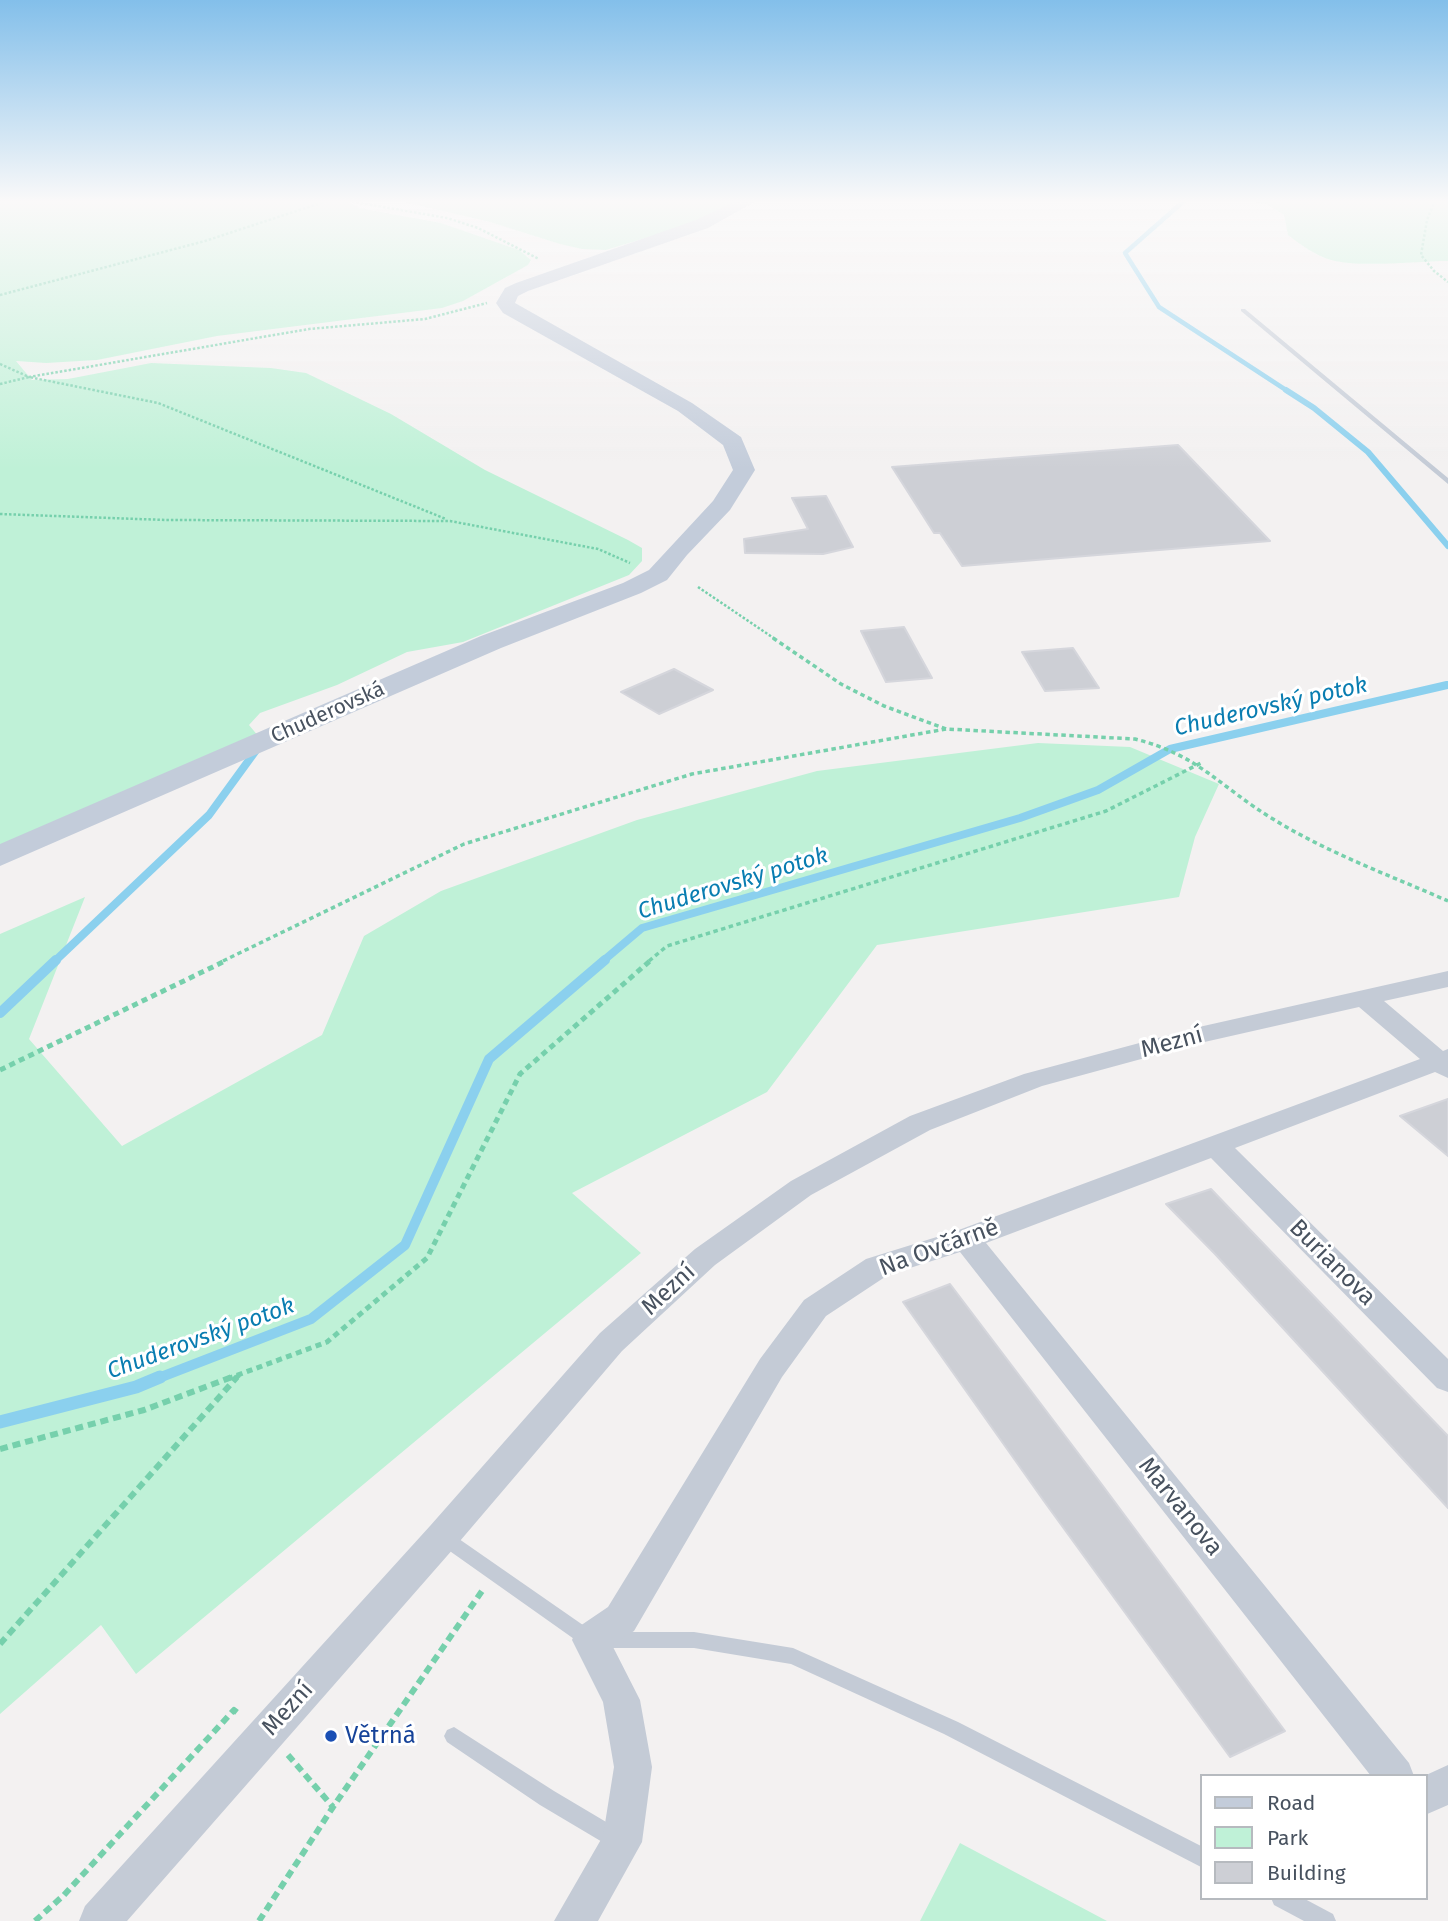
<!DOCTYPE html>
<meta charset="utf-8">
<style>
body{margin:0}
#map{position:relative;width:1448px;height:1921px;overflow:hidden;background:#f3f1f1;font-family:"Fira Sans",sans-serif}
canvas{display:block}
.legend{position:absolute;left:1200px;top:1774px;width:228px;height:126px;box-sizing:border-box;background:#fff;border:2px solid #b6babf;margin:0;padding:9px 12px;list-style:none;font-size:21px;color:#48525f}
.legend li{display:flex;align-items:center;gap:14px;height:35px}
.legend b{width:35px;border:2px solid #b6babf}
</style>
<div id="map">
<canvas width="1448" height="1921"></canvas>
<ul class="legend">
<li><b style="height:9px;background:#c3ccda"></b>Road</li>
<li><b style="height:19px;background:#bff1d7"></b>Park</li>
<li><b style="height:19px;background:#cdcfd5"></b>Building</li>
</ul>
</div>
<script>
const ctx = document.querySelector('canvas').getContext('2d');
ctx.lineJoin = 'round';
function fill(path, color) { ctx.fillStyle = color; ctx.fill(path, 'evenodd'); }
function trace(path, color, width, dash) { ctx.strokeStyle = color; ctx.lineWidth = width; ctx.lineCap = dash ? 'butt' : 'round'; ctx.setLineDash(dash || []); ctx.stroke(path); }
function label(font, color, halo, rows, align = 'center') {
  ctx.font = font + ' "Fira Sans",sans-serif'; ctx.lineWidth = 6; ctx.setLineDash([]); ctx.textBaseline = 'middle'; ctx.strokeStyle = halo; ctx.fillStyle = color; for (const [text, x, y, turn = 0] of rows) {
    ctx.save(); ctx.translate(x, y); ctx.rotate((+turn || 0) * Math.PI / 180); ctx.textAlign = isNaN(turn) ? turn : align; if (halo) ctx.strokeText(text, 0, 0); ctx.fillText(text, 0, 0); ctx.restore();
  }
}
const green = new Path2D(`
 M0,200H346L359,208L441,223L519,250L531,260L528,265L463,301L442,308L217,336L97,360L46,363L16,361L32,380L68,379L151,363L271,368L306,373L391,414L485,470L628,540L642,548V561L629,575L463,642L407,652L337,685L260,713L249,725L259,737L0,845Z
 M396,200H738L695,223L606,250L582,249L560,244L490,222Z
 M1241,200H1448V261C1417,261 1360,268 1331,260C1315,255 1301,245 1288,235L1284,215L1267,204Z
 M1038,743L1130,747L1219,784L1195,837L1179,897L877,945L767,1092L572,1193L641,1253L136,1674L101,1625L0,1714V934L85,897L29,1039L122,1146L322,1035L364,936L441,891L637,820L817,771Z
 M960,1843L1107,1921H920Z`);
const streamFar4 = new Path2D(`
 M1185,200L1125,253L1159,307L1289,392`);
const streamFar3 = new Path2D(`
 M1286,390L1314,408L1368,452L1448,546`);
const streamFar2 = new Path2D(`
 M55,961L209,815L257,749
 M603,961L642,928L1020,818L1098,790L1170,749L1447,685`);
const streamFar1 = new Path2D(`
 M0,1013L56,960
 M156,1379L311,1319L405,1245L489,1059L605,960`);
const stream = new Path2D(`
 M0,1422L136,1387L160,1377`);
const building = new Path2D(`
 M1178,445L1270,541L962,566L940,533H934L892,467Z
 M826,496L853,547L823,554L745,553L744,539L808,529L792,498Z
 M904,627L932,678L886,682L861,631Z
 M1073,648L1099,688L1045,691L1022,652Z
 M674,669L713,690L659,714L621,692Z
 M1448,1099V1156L1400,1116Z
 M1211,1189L1448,1436V1508L1215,1254L1166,1204Z
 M950,1284L1100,1482L1285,1731L1230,1757L1046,1504L903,1302Z`);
const pathFar3 = new Path2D(`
 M343,200L447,218L478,228L539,259
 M1435,200L1427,220L1421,255L1434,271L1448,282
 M0,295L205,241L330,200
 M0,364L29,377L309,329L425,319L487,303
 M0,384L29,377L158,403L446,519
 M0,514L166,520L450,521L598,549L630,563
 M698,587L775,639`);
const pathFar2 = new Path2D(`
 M773,638L841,684L884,706L946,729L1135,739C1199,755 1220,787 1273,819C1328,853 1389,875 1448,901
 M223,961L464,844L692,774L946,729
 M649,961L667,946L1106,811L1201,763`);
const pathFar1 = new Path2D(`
 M0,1070L227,960
 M227,1379L327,1342L427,1258L520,1074L651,960
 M235,1379L239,1375`);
const path = new Path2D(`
 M0,1449L144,1410L232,1377
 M0,1644L237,1377
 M288,1755L333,1807
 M35,1921L64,1895L234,1710L239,1714
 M259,1921L333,1807L482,1591`);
const lane = new Path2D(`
 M1241,309H1245L1448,478V484L1241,311Z
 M443,1529L449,1532L593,1632H694L793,1648L958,1722L1201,1846V1867L944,1734L791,1664L694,1648H590L584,1646L437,1542L434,1537L437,1532Z
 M454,1727L554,1791L623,1832L626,1839L623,1846L616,1849L609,1846L540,1805L447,1742L444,1736L447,1730Z
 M1271,1898H1303L1333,1914L1336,1921H1304L1274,1905Z`);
const street = new Path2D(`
 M1448,971V987L1384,1001L1443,1051L1448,1049V1078L1435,1072L1235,1148L1448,1359V1392L1437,1388L1211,1158L986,1243L1409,1763L1414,1776H1371L960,1252L888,1275L826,1316L782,1377L634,1631L612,1645L640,1700L652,1767L642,1842L598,1921H554L603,1836L614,1767L603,1702L572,1640L577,1628L608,1607L760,1359L804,1300L866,1259L956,1231L1420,1059L1359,1007L1200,1043L1042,1086L930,1130L811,1195L715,1265L622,1351L454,1548L127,1921H79L85,1906L430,1526L600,1333L695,1249L791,1181L910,1116L1024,1074L1199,1027Z
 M1448,1765V1805L1425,1815L1424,1776Z`);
const secondary = new Path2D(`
 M738,200H758L708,228L528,291L518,296L515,303L692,403L741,437L755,470L730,510L687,555L667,580L641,593L501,648L0,866V844L481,636L623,583L649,570L713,501L733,470L723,445L678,411L503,313L496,303L505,288L516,283L696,220Z`);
const markers = [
 [331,1736,7,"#1a4fb4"]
];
const streetNames = [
 ["Chuderovská",328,713,-24]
];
const waterNames = [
 ["Chuderovský potok",1271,707,-13],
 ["Chuderovský potok",733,884,-17],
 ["Chuderovský potok",201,1339,-20]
];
const nearStreetnames = [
 ["Mezní",1172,1043,-15],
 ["Na Ovčárně",939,1248,-20],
 ["Burianova",1332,1263,45],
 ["Mezní",669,1290,-43],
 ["Marvanova",1180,1507,51],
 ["Mezní",288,1709,-48]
];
const nearTransitnames = [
 ["Větrná",345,1736]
];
fill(green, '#bff1d7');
trace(streamFar4, '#8bd0ee', 4.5);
trace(streamFar3, '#8bd0ee', 6);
trace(streamFar2, '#8bd0ee', 8);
trace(streamFar1, '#8bd0ee', 10);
trace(stream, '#8bd0ee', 13);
fill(building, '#cdcfd5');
trace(building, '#d5d6dc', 2);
trace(pathFar3, '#76d0ac', 2.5, [2.5, 2]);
trace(pathFar2, '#76d0ac', 3.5, [4.5, 3.5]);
trace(pathFar1, '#76d0ac', 5, [6, 4.5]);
trace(path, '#76d0ac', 6, [8, 5]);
fill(lane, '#c4cbd6');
fill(street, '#c4cbd6');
fill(secondary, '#c3ccda');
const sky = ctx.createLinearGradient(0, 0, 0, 469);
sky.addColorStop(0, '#83bfea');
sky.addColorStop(0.43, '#faf9f9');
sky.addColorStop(1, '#faf9f900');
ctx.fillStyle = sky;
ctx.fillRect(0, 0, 1448, 469);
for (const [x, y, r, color] of markers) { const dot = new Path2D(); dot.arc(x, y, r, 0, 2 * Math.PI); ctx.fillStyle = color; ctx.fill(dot); trace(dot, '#fff', 2.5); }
label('21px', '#48525f', '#fff', streetNames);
label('italic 23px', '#097db1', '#fff', waterNames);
label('24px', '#48525f', '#fff', nearStreetnames);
label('24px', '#164399', '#fff', nearTransitnames, 'left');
</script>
